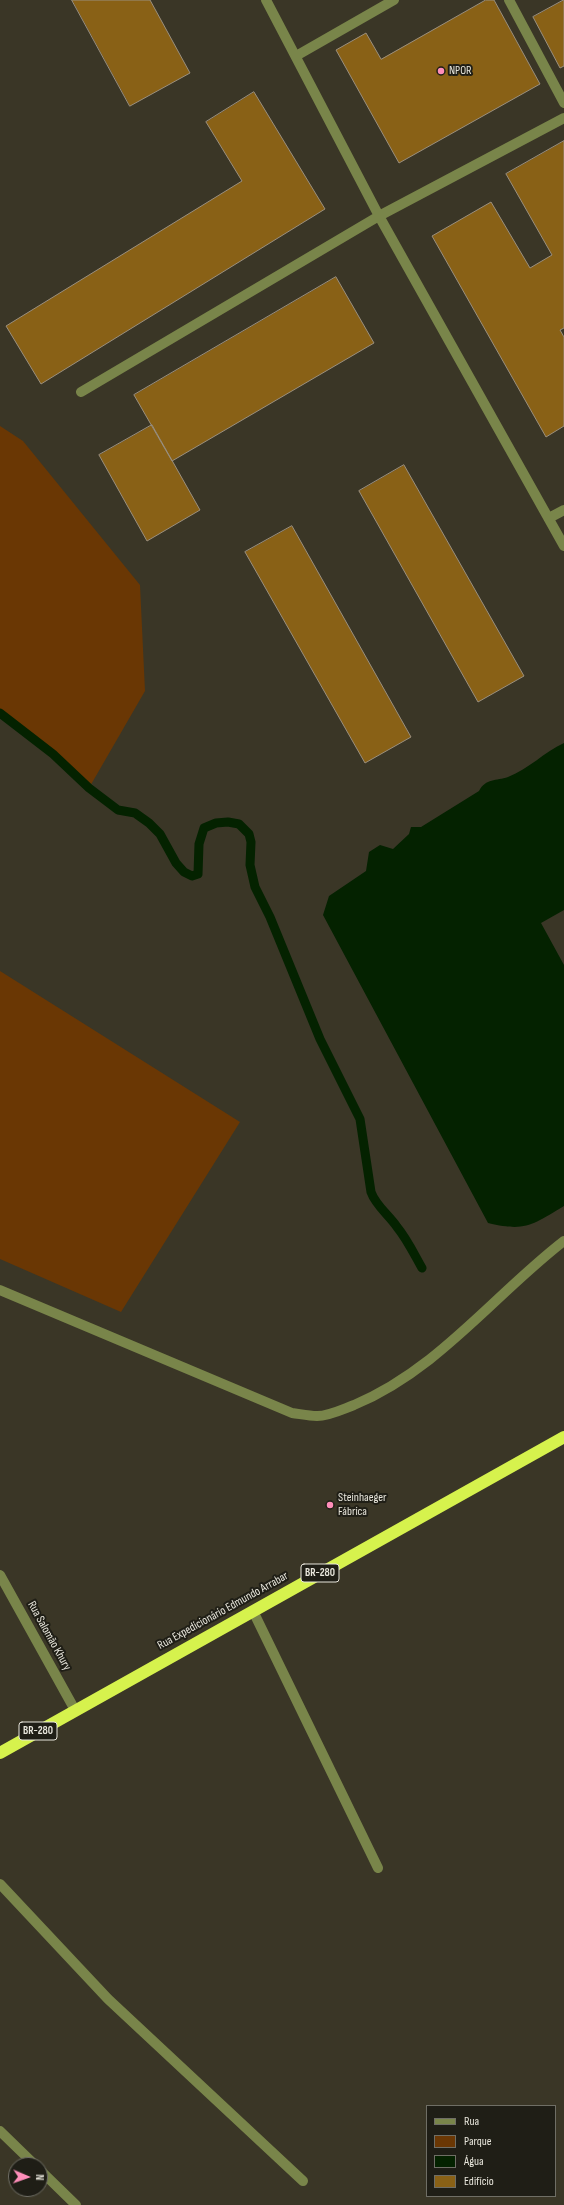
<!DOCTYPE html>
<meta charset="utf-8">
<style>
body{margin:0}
#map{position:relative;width:564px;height:2205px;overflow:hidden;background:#3a3626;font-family:"Sofia Sans Condensed",sans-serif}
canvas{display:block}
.legend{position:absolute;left:426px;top:2105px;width:130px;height:92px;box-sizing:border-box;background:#1f1e16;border:1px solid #6f6e65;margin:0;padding:5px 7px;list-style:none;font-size:12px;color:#e8e6dc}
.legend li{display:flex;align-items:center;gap:8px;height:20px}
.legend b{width:20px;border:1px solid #6f6e65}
.north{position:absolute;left:8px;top:2157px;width:40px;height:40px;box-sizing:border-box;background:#1f1e16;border:1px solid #6f6e65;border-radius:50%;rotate:92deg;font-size:11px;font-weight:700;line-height:16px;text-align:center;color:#e8e6dc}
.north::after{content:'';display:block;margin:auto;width:14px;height:18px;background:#ff8eba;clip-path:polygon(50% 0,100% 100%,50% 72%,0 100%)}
</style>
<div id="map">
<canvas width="564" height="2205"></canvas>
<ul class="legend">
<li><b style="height:5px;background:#79854a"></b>Rua</li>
<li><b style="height:11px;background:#6a3704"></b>Parque</li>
<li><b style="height:11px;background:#042200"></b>Água</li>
<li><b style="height:11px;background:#896116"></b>Edifício</li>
</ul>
<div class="north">N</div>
</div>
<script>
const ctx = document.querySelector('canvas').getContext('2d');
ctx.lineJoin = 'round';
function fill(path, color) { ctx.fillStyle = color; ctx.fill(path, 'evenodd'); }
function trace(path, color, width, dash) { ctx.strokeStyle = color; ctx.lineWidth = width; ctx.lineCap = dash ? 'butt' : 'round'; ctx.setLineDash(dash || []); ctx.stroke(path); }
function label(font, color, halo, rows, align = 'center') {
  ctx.font = font + ' "Sofia Sans Condensed",sans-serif'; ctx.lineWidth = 4; ctx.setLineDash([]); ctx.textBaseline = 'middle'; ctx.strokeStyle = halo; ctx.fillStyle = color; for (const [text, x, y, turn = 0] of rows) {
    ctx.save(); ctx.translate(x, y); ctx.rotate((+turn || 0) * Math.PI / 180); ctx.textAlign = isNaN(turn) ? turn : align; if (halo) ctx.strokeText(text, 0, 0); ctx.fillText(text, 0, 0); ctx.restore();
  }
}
const green = new Path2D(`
 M0,426L23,441L140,585L145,691L89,788L53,754L0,713Z
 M0,971L240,1122L121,1312L0,1259Z`);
const water = new Path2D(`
 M564,743V910L541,923L564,965V1206C532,1225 526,1232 488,1223L323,915L329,896L366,871L369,852L380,845L393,849L409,834L411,827H421L479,791C486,778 496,781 508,777C529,769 544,752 564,743Z`);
const stream = new Path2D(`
 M0,713L53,754L89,788L118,810L135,813L149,823L160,834L176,863L184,872L192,876L198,874L199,844L204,828L216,823L228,822L239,824L249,834L251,842L250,865L255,887L270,917L320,1039L360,1119L371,1192C376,1206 389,1215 397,1227C407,1239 414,1254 422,1268`);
const building = new Path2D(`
 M72,0H150L190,73L130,106Z
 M486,0H494L540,84L399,163L336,50L366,33L381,59Z
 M564,0V66L560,68L533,17Z
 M254,92L325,209L41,384L6,326L242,181L206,122Z
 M564,141V328L560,330L564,337V426L546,437L432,236L491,202L530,268L552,255L506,174Z
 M336,277L374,343L172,461L134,395Z
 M152,425L200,510L147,541L99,455Z
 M404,465L524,676L478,702L359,491Z
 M292,526L411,737L365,763L245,552Z`);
const minor = new Path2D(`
 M266,0L379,216L564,546
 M509,0L564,103
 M296,56L394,0
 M81,392L379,216L564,118
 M549,518L564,510
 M0,1290L292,1413C300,1414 309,1416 317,1416C329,1416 343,1409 354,1405C438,1370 494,1295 564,1241
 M0,1575L75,1710
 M253,1611L378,1868
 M0,1884L108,1999L303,2181
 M0,2131L35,2165
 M40,2170L76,2205`);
const highway = new Path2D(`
 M0,1753L564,1437`);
const markers = [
 [441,71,4,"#ff8eba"],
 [330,1505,4,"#ff8eba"]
];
const shields = [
 [320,1573,38],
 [38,1731,38]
];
const shieldNames = [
 ["BR-280",320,1573],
 ["BR-280",38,1731]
];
const poiNames = [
 ["NPOR",449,71],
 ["Steinhaeger",338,1498],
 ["Fábrica",338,1512]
];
const streetNames = [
 ["Rua Expedicionário Edmundo Arrabar",223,1611,-29],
 ["Rua Salomão Khury",49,1636,61]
];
fill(green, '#6a3704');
fill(water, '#042200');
trace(stream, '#042200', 9);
fill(building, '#896116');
trace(building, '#9a8f7e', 1);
trace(minor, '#79854a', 10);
trace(highway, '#d6f24d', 12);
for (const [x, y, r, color] of markers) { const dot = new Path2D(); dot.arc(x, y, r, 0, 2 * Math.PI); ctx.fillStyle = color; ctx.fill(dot); trace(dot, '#1f1e16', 1.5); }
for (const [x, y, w] of shields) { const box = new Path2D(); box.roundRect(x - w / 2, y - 9, w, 18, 3); ctx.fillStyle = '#1f1e16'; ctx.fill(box); trace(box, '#e8e6dc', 1); }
label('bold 11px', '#e8e6dc', null, shieldNames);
label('12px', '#e8e6dc', '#1f1e16', poiNames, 'left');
label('12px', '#e8e6dc', '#1f1e16', streetNames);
</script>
